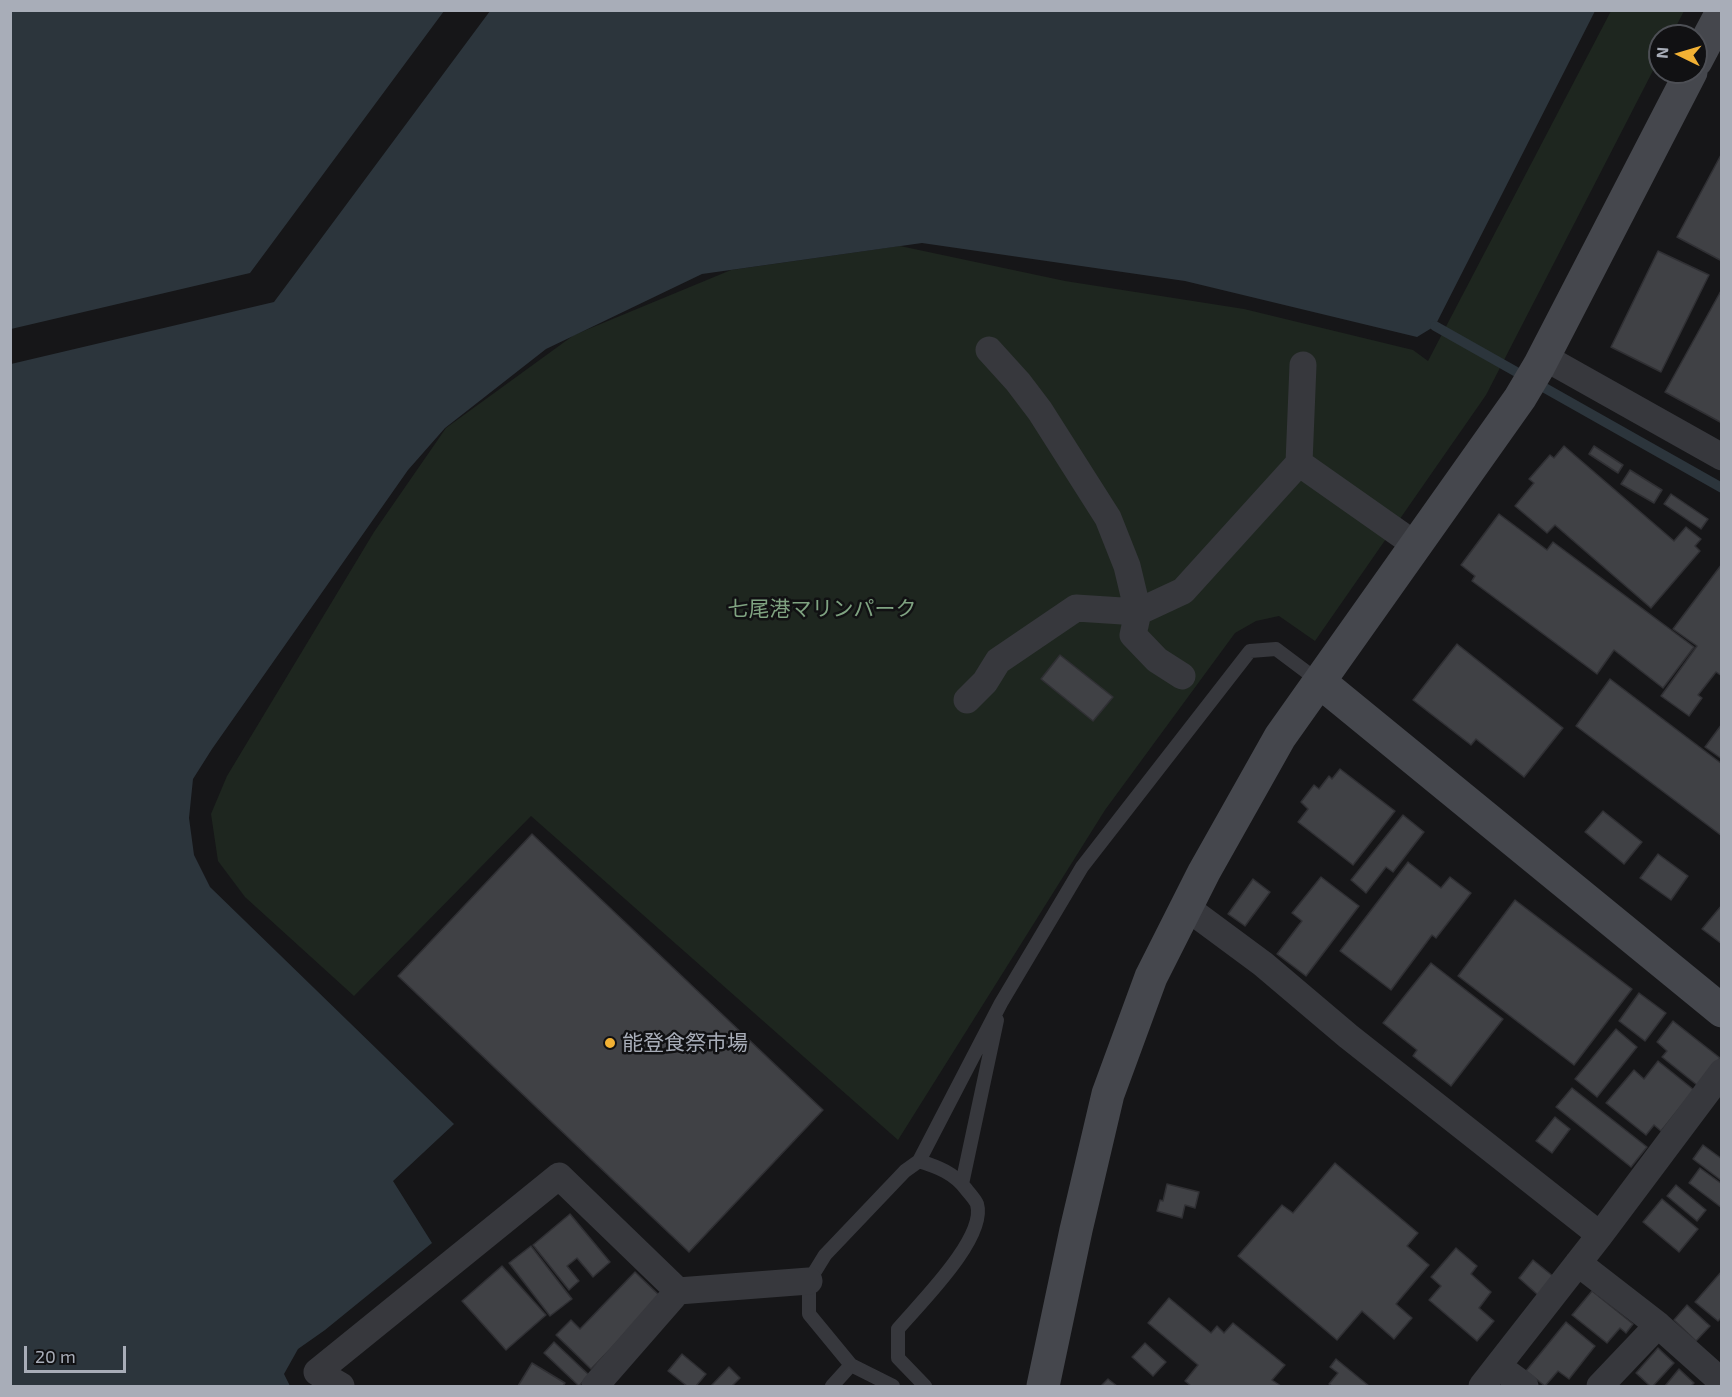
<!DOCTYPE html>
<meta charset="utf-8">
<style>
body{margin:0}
#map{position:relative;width:1732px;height:1397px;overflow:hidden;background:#161618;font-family:"Exo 2",sans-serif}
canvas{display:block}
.frame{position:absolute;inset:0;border:12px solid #a8adb8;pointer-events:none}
.north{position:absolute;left:1648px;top:24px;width:60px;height:60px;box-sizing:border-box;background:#111113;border:2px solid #4d4f55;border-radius:50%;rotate:275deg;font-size:16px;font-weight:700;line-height:24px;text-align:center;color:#a8adb8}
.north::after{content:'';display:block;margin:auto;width:21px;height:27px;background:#f2b134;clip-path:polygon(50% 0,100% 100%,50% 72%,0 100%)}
.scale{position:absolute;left:24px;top:1346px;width:102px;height:27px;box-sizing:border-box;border:3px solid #a8adb8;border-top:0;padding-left:8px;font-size:18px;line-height:21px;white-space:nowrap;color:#a8adb8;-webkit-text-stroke:4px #111113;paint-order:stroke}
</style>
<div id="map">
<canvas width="1732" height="1397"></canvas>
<div class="frame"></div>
<div class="north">N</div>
<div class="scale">20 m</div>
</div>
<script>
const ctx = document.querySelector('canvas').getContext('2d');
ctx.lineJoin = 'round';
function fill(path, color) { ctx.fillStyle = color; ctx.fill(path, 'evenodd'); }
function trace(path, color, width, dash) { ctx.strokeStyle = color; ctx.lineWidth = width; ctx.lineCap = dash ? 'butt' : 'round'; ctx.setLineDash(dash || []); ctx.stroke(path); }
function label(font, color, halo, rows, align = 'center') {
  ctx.font = font + ' "Exo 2","Noto Sans JP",sans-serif'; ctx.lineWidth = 5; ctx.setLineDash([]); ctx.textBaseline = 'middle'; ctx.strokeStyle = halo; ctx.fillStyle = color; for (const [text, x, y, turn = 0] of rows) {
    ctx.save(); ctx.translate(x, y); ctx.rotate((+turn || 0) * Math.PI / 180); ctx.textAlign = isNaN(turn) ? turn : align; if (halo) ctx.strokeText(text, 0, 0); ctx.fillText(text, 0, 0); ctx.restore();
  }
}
const green = new Path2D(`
 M1611,11H1684L1671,36H1660V57L1486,395L1315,641L1279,616L1256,621L1235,633L1105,810L898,1140L531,816L354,996L245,897L218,861L211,814L227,776L374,532L446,428L574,335L731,270L900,246L1065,281L1244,309L1413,350L1428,361Z`);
const water = new Path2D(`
 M10,11H1595L1435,326L1417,337L1185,281L922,243L702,274L546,349L445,428L408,470L212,749L193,779L189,818L194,855L210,887L454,1124L393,1181L432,1243L325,1330L298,1349L284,1374L290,1386H11Z`);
const pier = new Path2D(`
 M444,11H490L274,302L11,364V329L250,273Z`);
const stream = new Path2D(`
 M1435,326L1722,488`);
const building = new Path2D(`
 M1722,153V257L1720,260L1677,237Z
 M1658,251L1709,275L1661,372L1611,347Z
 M1722,289V423L1665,392Z
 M1564,446L1674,541L1686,527L1701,539L1695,546L1700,551L1651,608L1555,525L1547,533L1515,506L1534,483L1529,479L1550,455L1554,458Z
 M1594,446L1623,465L1618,473L1589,454Z
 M1630,470L1662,490L1654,503L1621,484Z
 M1671,494L1708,519L1701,529L1664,504Z
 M1499,514L1547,550L1553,542L1694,647L1663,688L1614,650L1597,674L1472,581L1475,576L1461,565Z
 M1722,564V676L1716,672L1698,695L1702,698L1689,716L1661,696L1697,646L1673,629Z
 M1457,644L1563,728L1524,777L1476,739L1471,745L1413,700Z
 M1060,655L1113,697L1093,721L1041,679Z
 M1610,679L1722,764V836L1576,726Z
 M1722,724V759L1705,747Z
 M1340,769L1395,811L1353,865L1298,822L1308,809L1301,802L1314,785L1319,789L1329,776L1332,779Z
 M1603,811L1642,842L1624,864L1585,832Z
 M1403,815L1424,832L1393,872L1386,867L1366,893L1351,880Z
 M532,834L823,1110L689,1252L398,976Z
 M1658,854L1688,876L1671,900L1640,878Z
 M1408,862L1441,888L1450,877L1471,893L1436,938L1432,935L1391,990L1340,951Z
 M1321,877L1359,906L1306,976L1277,954L1302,921L1292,913Z
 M1253,879L1270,892L1245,926L1228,914Z
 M1515,900L1632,989L1574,1065L1458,976Z
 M1722,905V944L1702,929Z
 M1431,963L1503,1019L1451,1086L1413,1056L1417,1050L1383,1023Z
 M1639,993L1666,1013L1645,1041L1619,1021Z
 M1673,1021L1720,1058L1697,1085L1662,1057L1667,1051L1657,1042Z
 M1616,1029L1637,1047L1597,1097L1575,1079Z
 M1658,1061L1694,1090L1661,1131L1654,1125L1646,1135L1606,1103L1634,1070L1644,1079Z
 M1572,1088L1647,1147L1631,1167L1556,1107Z
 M1555,1117L1570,1129L1552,1153L1536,1141Z
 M1703,1145L1722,1159V1181L1693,1159Z
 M1335,1163L1418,1233L1407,1246L1429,1265L1396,1304L1412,1318L1394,1339L1362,1311L1337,1340L1238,1256L1282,1205L1293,1213Z
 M1700,1168L1722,1184V1208L1689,1183Z
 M1167,1184L1199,1192L1195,1208L1185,1205L1182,1218L1157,1211L1160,1200L1163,1201Z
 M1676,1185L1706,1210L1697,1221L1667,1196Z
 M1662,1199L1698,1229L1679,1252L1643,1222Z
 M570,1214L610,1262L593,1277L577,1258L567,1266L579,1281L569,1290L533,1245Z
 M531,1246L572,1299L550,1316L509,1263Z
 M1456,1248L1477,1266L1471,1274L1491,1292L1479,1308L1494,1321L1477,1341L1429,1300L1441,1286L1431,1277Z
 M1533,1260L1554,1277L1538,1295L1519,1278Z
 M502,1266L546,1315L506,1350L462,1301Z
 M1722,1271V1317L1718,1321L1695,1302Z
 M635,1272L661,1297L591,1369L556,1335L571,1320L580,1329Z
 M1592,1291L1633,1324L1626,1333L1620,1328L1607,1343L1572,1315Z
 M1169,1298L1211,1333L1217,1326L1224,1333L1233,1323L1285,1365L1272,1380L1281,1386H1191L1185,1381L1198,1365L1148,1323Z
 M1687,1305L1710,1326L1696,1341L1674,1320Z
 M1566,1322L1595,1346L1569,1379L1558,1371L1545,1386L1526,1371Z
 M554,1342L589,1375L579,1386L544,1353Z
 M1145,1343L1166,1362L1153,1376L1132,1357Z
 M1658,1348L1674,1363L1653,1386H1650L1636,1373Z
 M682,1354L706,1374L696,1386H687L668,1371Z
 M1336,1359L1369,1386H1332L1329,1384L1338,1373L1330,1367Z
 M532,1363L565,1383L563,1386H518Z
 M729,1367L740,1378L732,1386H711Z
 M1679,1369L1694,1383L1691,1386H1665Z
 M1108,1379L1117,1386H1101Z`);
const lane = new Path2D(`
 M919,1161C938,1167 954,1173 966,1189C969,1193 975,1199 977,1204C987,1238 919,1304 898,1329V1358L925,1386
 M962,1184L997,1020
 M832,1386L851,1365
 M893,1386L851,1365L809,1314V1281L825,1255L905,1171L919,1161L1001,1003L1082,867L1250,651L1276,649L1320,682`);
const street = new Path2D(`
 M989,350L1018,382L1040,411L1108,518L1127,566L1138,612L1133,635L1157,660L1182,676
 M1544,357L1722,457
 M1299,463L1303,365
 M967,700L985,682L998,661L1076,608L1138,612L1183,591L1299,463L1417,546
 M1186,907L1263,964L1348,1036L1600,1235
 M1578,1263L1658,1325
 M1498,1366L1525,1386
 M341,1386L317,1372L559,1176L678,1291
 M595,1386L678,1291L809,1281
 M1482,1386L1600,1235L1722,1072
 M1600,1386L1658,1325L1722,1382`);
const secondary = new Path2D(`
 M1696,61L1722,12
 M1320,682L1722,1011
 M1043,1386L1076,1230L1108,1094L1151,977L1204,872L1280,737L1520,398L1539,366L1691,72`);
const markers = [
 [610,1043,6,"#f2b134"]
];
const parkNames = [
 ["七尾港マリンパーク",822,609]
];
const poiNames = [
 ["能登食祭市場",622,1043]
];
fill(green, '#1e261f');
fill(water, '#2c353c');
fill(pier, '#161618');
trace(stream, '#2c353c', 10);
fill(building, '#404145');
trace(building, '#303034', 1.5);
trace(lane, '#37383d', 14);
trace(street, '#37383d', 27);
trace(secondary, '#45474d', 33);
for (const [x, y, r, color] of markers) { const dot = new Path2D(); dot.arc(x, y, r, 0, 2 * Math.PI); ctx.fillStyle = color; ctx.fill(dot); trace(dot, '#111113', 2); }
label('21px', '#7fa381', '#111113', parkNames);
label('21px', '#a8adb8', '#111113', poiNames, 'left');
</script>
